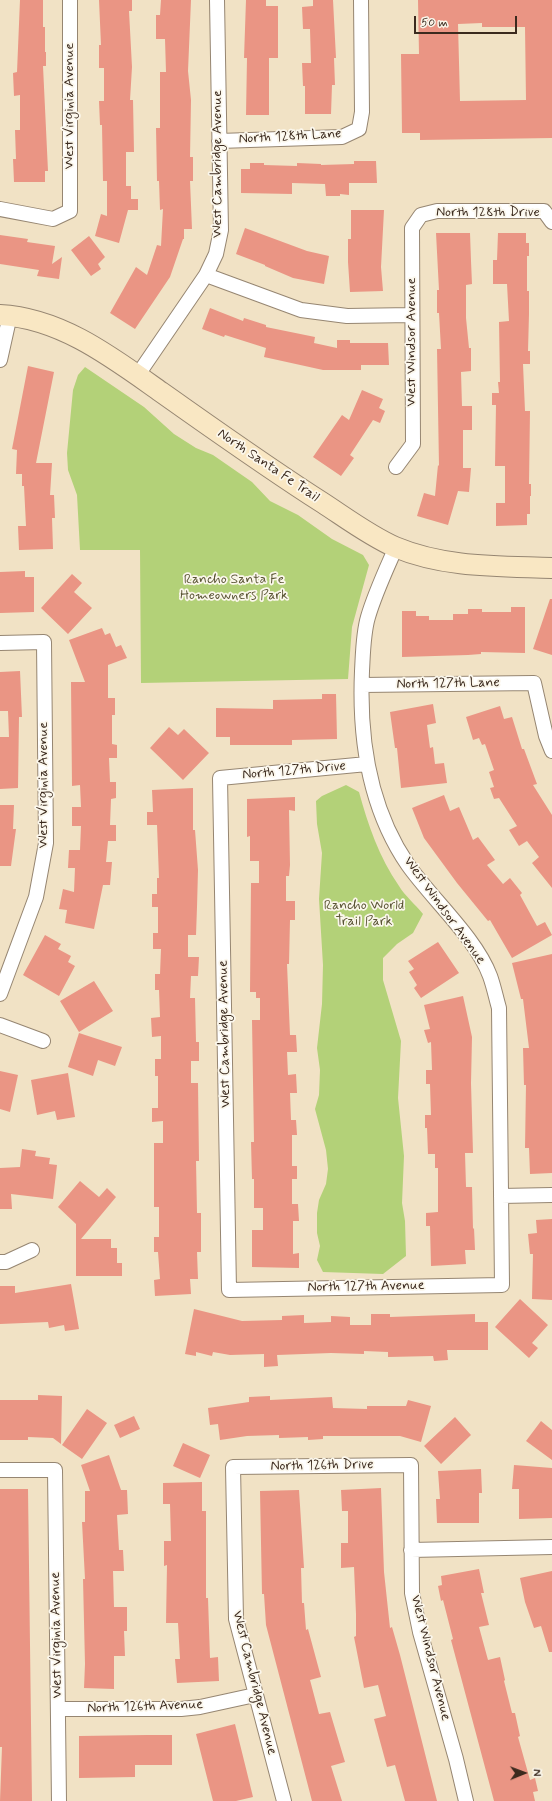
<!DOCTYPE html>
<style>
body{margin:0}
#map{position:relative;width:552px;height:1801px;overflow:hidden;background:#f1e2c5;font-family:Mynerve,sans-serif}
canvas{display:block}
.north{position:absolute;left:504px;top:1753px;width:40px;height:40px;-webkit-text-stroke:3px #fbf7ec;paint-order:stroke;rotate:89deg;font-size:11px;font-weight:700;line-height:16px;text-align:center;color:#3b2a1e}
.north::after{content:'';display:block;margin:auto;width:14px;height:18px;background:#3b2a1e;clip-path:polygon(50% 0,100% 100%,50% 72%,0 100%)}
.scale{position:absolute;left:414px;top:16px;width:103px;height:18px;box-sizing:border-box;border:2px solid #3b2a1e;border-top:0;padding-left:5px;font-size:12px;line-height:14px;white-space:nowrap;color:#3b2a1e;-webkit-text-stroke:3px #fbf7ec;paint-order:stroke}
</style>
<div id="map">
<canvas width="552" height="1801"></canvas>
<div class="north">N</div>
<div class="scale">50 m</div>
</div>
<script>
const ctx = document.querySelector('canvas').getContext('2d');
ctx.lineJoin = 'round';
function fill(path, color) { ctx.fillStyle = color; ctx.fill(path, 'evenodd'); }
function trace(path, color, width, dash) { ctx.strokeStyle = color; ctx.lineWidth = width; ctx.lineCap = dash ? 'butt' : 'round'; ctx.setLineDash(dash || []); ctx.stroke(path); }
function label(font, color, halo, rows, align = 'center') {
  ctx.font = font + ' Mynerve,sans-serif'; ctx.lineWidth = 3.5; ctx.setLineDash([]); ctx.textBaseline = 'middle'; ctx.strokeStyle = halo; ctx.fillStyle = color; for (const [text, x, y, turn = 0] of rows) {
    ctx.save(); ctx.translate(x, y); ctx.rotate((+turn || 0) * Math.PI / 180); ctx.textAlign = isNaN(turn) ? turn : align; if (halo) ctx.strokeText(text, 0, 0); ctx.fillText(text, 0, 0); ctx.restore();
  }
}
const green = new Path2D(`
 M85,367L144,407L174,434L196,448L213,455L252,482L270,501L298,515L332,539L363,555L369,565L352,627L348,679L141,683L140,550H80L77,495L68,470L67,453L73,390L78,375Z
 M346,785L359,792C368,825 379,857 399,886C405,896 415,904 423,914L413,933L397,944L383,958V980L401,1041L398,1098L404,1156L402,1203L405,1221L406,1256L383,1274L323,1272L317,1260L320,1246L317,1233V1213L319,1200L326,1184L328,1169L326,1150L315,1109L319,1095L320,1070L317,1048L322,1004L323,965L319,899L322,853L317,824L316,801L322,796Z`);
const building = new Path2D(`
 M20,0H43V27H45V52H46V66H43L48,171H45V182H14L13,159H16L15,130H20V95L14,96L13,73L17,72Z
 M99,0H132V11H129L132,67L130,100H133L134,152H126V186H131V199H138V210H128L119,243L95,236L101,214L107,216V181H103L102,125H100L99,101H104V68H99V45H101Z
 M161,0H191L188,71L191,100L190,157H193V181H190L192,229H184V239H183L170,277L135,329L110,313L136,267L147,275L157,245L161,246L163,209L160,210L159,181H157L156,128H160V72H166L165,39H156V15H160Z
 M246,0H266V6H278V58H269V115H246L247,58H244Z
 M313,0H333L336,58H334L335,85H332L331,114H305V86H303L302,63H311L310,29H303L302,7L313,6Z
 M418,0H552V138L420,140V133H402L401,54H419ZM482,23V27H525L526,100L460,101L458,24Z
 M354,161H376L377,183H349V195L340,194V196H326L325,184L292,183V194L241,193V169H250V163H264V165L297,166V163L321,164V165L354,164Z
 M351,210H384L381,267L383,291L350,292L348,262V239H351Z
 M245,228L307,251L329,256L324,284L293,278L265,266V265L236,254Z
 M436,233H470L471,261L472,284L466,285V318L469,348H471V371L461,372L462,406H472V430H463V468H471L469,492L458,491L448,525L417,516L424,493L435,496L438,465L439,466L437,349H441L439,313H437V290H439Z
 M498,233H526V243H529V256H527V291H529V314L528,351H530V364H523L525,411H530L529,484H531V496H530V514H527V525L496,526V503H505V466H495L496,405H492V393H499L498,382H500L499,322L509,321L507,284H493V260H497Z
 M0,235L28,239L27,242L55,246L52,264L62,257L59,279L37,276L39,270L0,264Z
 M89,236L105,257L98,264L101,269L91,276L71,250Z
 M210,308L243,321L244,318L266,325V327L315,337L314,343L337,348V340H350V343H388L389,365H361V370H323L264,357L266,348L225,335L224,337L202,329Z
 M28,366L54,372L36,463H52L50,495H54L55,518H52L53,549L19,550L18,526H26L24,486H22V474H16L17,450L12,449Z
 M362,390L383,399L379,408L385,411L380,423L373,420L350,455L354,458L341,476L313,457L342,415L349,420Z
 M25,571V577H34V612L0,613V572Z
 M72,574L82,583L74,592L92,608L68,634L41,608Z
 M550,599H552V655L533,649Z
 M511,607H525V653L481,652V654L468,655L402,657V611H416V616H429V620H453V614H468V609H482V612H511Z
 M102,628L105,635L110,633L116,647L121,645L127,658L108,665V698H115V715H112V744L117,745V758H109L110,782H116V798L111,799L110,825H116V841H108L106,862H112L110,885H103L94,929L65,923L67,910L59,909L63,889L74,892L75,868H68L69,850H80L81,826H72V807H81L80,785L72,786L71,682H85L69,640Z
 M20,671L22,717H19L18,788L0,789V737H9L8,711H0V672Z
 M322,694H336L337,739L292,740V745H230V737H216V708L273,709V700L322,699Z
 M433,704L436,723L427,725L430,748L433,747L435,764L444,763L447,783L401,788L397,748H395L390,712Z
 M500,706L504,719L512,717L522,749H524L537,784L533,785L552,815V888L532,863L539,857L527,841L519,846L509,830L517,826L499,798L494,799L490,788L494,787L489,772L494,770L485,744L482,745L479,738L473,740L466,717Z
 M169,727L178,735L184,729L209,753L183,780L150,748Z
 M193,788V830H195L198,870L197,907L196,935H188V957H199L198,976H191L190,998H195L196,1042H199V1061H191V1083H198L199,1161H196L197,1213H201V1252H197L198,1279H190L191,1294L155,1296L154,1280L160,1279L158,1252H154V1237H159V1207H154V1143H163V1121L152,1122V1108H158V1076H155V1059H161V1036L152,1037L151,1018L160,1017L159,990H155V974H160L161,949H153V933H158V907H152V894H157V878H159L157,825H147V812H153L152,790Z
 M444,795L450,811L459,807L473,840L478,837L495,860L487,865L503,884L510,878L522,893L520,895L537,926L545,922L552,935L512,958L490,920L488,921L457,883L424,838L412,808Z
 M295,797V811L289,810L290,865L289,876H286V901H295V920H290L289,964H287L290,1035H296L297,1052H287L288,1075L296,1074L297,1093H290L291,1120H296L297,1135H292V1166H297V1179H292V1204H298L299,1221H293V1254L299,1253V1268L252,1267V1230H263V1208H254V1179H252L251,1142H254L252,1020H260V998H256V992H250L251,883H259V861H250V836L247,837V799Z
 M0,805H14L13,829H16L11,866H0Z
 M45,935L61,944L58,949L71,956L68,962L75,966L59,996L23,975Z
 M438,942L459,973L421,998L414,988L417,985L409,972L414,969L408,961Z
 M552,954V1173L530,1174L529,1148H525L526,1085H524L523,1048H529L523,999H521L512,963Z
 M94,981L113,1011L79,1032L60,1001Z
 M463,996L472,1037L471,1083L473,1153H465L466,1187H472L473,1229L474,1228L475,1250H465L466,1264L431,1266L430,1226H426V1213L438,1212V1168H435V1154H428L427,1128H425V1115H431L430,1084H426V1070H432L431,1042L428,1043L424,1030L430,1029L424,1005Z
 M79,1033L122,1047L115,1066L98,1060L93,1076L68,1067Z
 M0,1071L18,1075L10,1112L0,1109Z
 M68,1073L75,1117L57,1120L55,1111L37,1115L31,1080Z
 M22,1149L36,1151L35,1156L50,1158L49,1164L57,1165L53,1199L11,1194L12,1209H0V1168L20,1167Z
 M80,1181L99,1197L107,1188L116,1197L81,1239H111V1248H117V1263H122V1276H76V1224L58,1207Z
 M552,1219V1300L532,1299L533,1254H530L528,1234L537,1233L536,1220Z
 M71,1284L79,1329L65,1331L64,1325L49,1328L48,1322L0,1324V1286H15V1293Z
 M520,1299L548,1325L532,1343L538,1348L529,1358L495,1327Z
 M194,1309L242,1321L282,1320V1316L304,1315V1323L331,1322V1316L350,1317V1325H371V1314H390V1317L475,1314V1322H488V1350H447L448,1360L434,1361L433,1356L388,1357V1352L364,1351V1354L331,1353L277,1355L278,1366L264,1367V1354L230,1355L213,1352L212,1356L196,1352V1356L185,1354Z
 M38,1395L62,1396L61,1444L53,1438L28,1437V1440H0V1400H38Z
 M270,1396V1400L332,1397L333,1408L367,1409V1406H406L408,1400L431,1406L421,1442L400,1436H323V1439L308,1440V1437L279,1438V1435L247,1436L220,1440L218,1424L210,1425L208,1408L249,1402V1397Z
 M87,1409L107,1423L82,1459L62,1445Z
 M134,1416L140,1429L120,1438L114,1425Z
 M455,1417L471,1435L441,1464L424,1446Z
 M541,1421L552,1430V1460L526,1441Z
 M183,1443L210,1455L200,1478L173,1466Z
 M109,1455L121,1490H127L128,1514L117,1515L119,1550H123L124,1571H113L114,1607H127V1631H124L125,1656H114V1689L84,1688L85,1664L83,1579H85L82,1522H85V1491H90L81,1465Z
 M514,1465L552,1468V1518L519,1519V1489H512Z
 M481,1469L482,1493H479V1523H437L436,1499H440L438,1471Z
 M202,1482V1511H206V1598H208L210,1658L218,1657L219,1681L177,1683L175,1659H180L178,1623H166L167,1565L164,1566V1541H171L170,1504H163V1483Z
 M381,1488L384,1572L390,1628L392,1627L400,1655L437,1801H405L395,1765L387,1767L374,1719L386,1716L378,1685L364,1688L354,1637L356,1636V1614L354,1567L341,1568V1543H348V1511H342L341,1490Z
 M0,1489H28L32,1801H0L2,1747H0Z
 M299,1490L304,1568H301L302,1603H304L306,1630L308,1629L321,1677L310,1680L319,1714L330,1712L345,1762L331,1766L342,1801H312L266,1625L264,1594H262L260,1491Z
 M479,1569L484,1593H481L489,1625L479,1627L488,1660L500,1657L505,1680L504,1681L512,1713H515L520,1736L518,1737L530,1780L535,1778L538,1791L533,1792L535,1801H494L451,1640L453,1639L443,1600L441,1601L438,1586L442,1585L441,1576Z
 M552,1571V1652H549L541,1626L534,1628L525,1602L520,1578Z
 M235,1724L253,1797L236,1801H213L196,1734Z
 M147,1735H172V1765H135V1777L79,1778V1736Z`);
const street = new Path2D(`
 M219,141L342,137L359,129L362,112L361,0
 M0,209L53,219L70,211V0
 M206,275L301,310L347,316L412,315
 M0,360L10,315
 M137,376L206,275L216,254L221,230L217,0
 M396,467L413,444L412,228L421,215L437,211H544L552,222
 M0,643L44,642L46,843L36,897L0,994
 M362,685L534,683L546,736L552,751
 M367,764L220,778L229,1290L502,1285L499,1008C496,998 494,987 490,976C476,938 432,899 408,865C369,808 359,738 362,671C363,654 363,634 368,617C375,593 386,570 396,547
 M0,1025L43,1041
 M501,1196L552,1195
 M0,1262H6L32,1250
 M0,1470H55L59,1801
 M411,1550L552,1547
 M58,1709H181L200,1707L255,1695
 M284,1801L236,1619L233,1467L411,1465L412,1593L420,1632L456,1759L466,1801`);
const secondary = new Path2D(`
 M0,315C61,318 113,358 161,392C215,430 268,468 323,503C346,518 370,536 395,547C445,568 499,566 552,568`);
const streetNames = [
 ["West Virginia Avenue",70,106,-90],
 ["North 128th Lane",290,137,-3],
 ["West Cambridge Avenue",218,164,-90],
 ["North 128th Drive",488,213],
 ["West Windsor Avenue",412,342,-90],
 ["North Santa Fe Trail",268,466,34],
 ["North 127th Lane",448,684,-1],
 ["North 127th Drive",294,771,-5],
 ["West Virginia Avenue",44,785,-90],
 ["West Windsor Avenue",444,911,54],
 ["West Cambridge Avenue",225,1034,-91],
 ["North 127th Avenue",366,1287,-1],
 ["North 126th Drive",322,1466,-1],
 ["West Virginia Avenue",57,1635,-91],
 ["West Windsor Avenue",430,1658,76],
 ["West Cambridge Avenue",254,1683,76],
 ["North 126th Avenue",145,1707,-2]
];
const parkNames = [
 ["Rancho Santa Fe",234,580],
 ["Homeowners Park",234,596],
 ["Rancho World",364,906],
 ["Trail Park",364,922]
];
fill(green, '#b3d178');
fill(building, '#ea9584');
trace(street, '#968672', 16);
trace(secondary, '#968672', 22);
trace(street, '#fff', 14);
trace(secondary, '#f9e7c3', 20);
label('14px', '#3b2a1e', '#fbf7ec', streetNames);
label('14px', '#595434', '#fbf7ec', parkNames);
</script>
